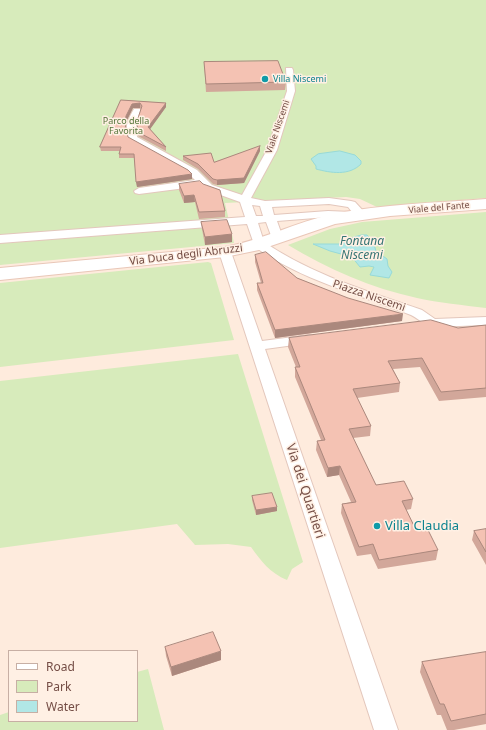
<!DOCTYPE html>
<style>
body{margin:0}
#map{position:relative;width:486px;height:730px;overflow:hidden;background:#feebdd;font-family:"Noto Sans",sans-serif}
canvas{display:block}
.legend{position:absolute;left:8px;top:650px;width:130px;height:72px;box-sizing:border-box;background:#fff0e4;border:1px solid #c7afa4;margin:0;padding:5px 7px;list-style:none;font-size:12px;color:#744d45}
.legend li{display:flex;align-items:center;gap:8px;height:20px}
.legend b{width:20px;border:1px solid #c7afa4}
</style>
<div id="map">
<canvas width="486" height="730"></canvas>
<ul class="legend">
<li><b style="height:5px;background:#fff"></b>Road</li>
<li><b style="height:11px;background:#d7ebbb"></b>Park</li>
<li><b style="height:11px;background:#b1e7e6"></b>Water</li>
</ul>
</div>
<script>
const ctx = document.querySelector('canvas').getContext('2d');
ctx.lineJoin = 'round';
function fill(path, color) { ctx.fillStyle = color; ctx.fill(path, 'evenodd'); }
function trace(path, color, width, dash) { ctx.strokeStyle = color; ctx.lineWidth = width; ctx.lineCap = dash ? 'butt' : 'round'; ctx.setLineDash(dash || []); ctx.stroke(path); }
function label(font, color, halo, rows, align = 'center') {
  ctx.font = font + ' "Noto Sans",sans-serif'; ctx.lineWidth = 3; ctx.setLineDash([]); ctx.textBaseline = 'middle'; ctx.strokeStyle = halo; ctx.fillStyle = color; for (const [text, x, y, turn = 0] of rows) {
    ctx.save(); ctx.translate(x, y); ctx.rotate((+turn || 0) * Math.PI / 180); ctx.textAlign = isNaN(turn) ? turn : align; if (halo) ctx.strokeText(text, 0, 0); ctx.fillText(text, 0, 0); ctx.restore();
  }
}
const green = new Path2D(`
 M0,0H486V198L377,207L360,199L346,197L225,203L234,243L0,265Z
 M486,212V308C463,305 439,303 417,298C371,288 328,269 288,245L330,229L362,222Z
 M208,262L211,263L234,340L0,367V283Z
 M238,354L303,562L292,569L287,580C270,573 261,561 251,547L228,544L195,545L177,524L0,548V381Z
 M148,669L164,730H0V715L9,712V721H137V672Z`);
const water = new Path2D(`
 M340,151L355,155L361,161V164C349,176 331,173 316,169V166L311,159L318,154Z
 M362,235H367L373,241L376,251L387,259L388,266L392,272L389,278L370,275L374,267L369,266L360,267L352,257L330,251L313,244H340L354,237Z`);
const street = new Path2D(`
 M286,68H292L293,70L295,91L277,150L251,198L265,201L329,198L351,201L355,202L367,215L361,218L328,217L277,221L283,238L281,241H273L266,222L258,223L264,242C310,274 370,292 422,310L435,319L486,317V325L432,327C424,325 419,319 411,315C358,294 301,280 255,247L247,224L0,243V235L245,217L240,202L204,189L201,186L139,194L135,193L134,191L139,188L195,180L189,174L130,141C123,130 128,119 134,109H140L141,111L136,125L137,137L197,170L212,185L242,195L267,150L287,91ZM329,204L348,207L352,212L328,211L274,215L272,207ZM252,205L260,206L263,216H256Z
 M225,248L229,249L231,252L262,341L309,335L314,336L316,339L314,342L309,343L265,349L398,730H374L219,252L221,249Z`);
const secondary = new Path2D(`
 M486,199V209L390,216L335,224L259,250L225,257L0,280V268L225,247C263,240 296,222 333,214C383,204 435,203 486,199Z`);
const wall = new Path2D(`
 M204,62L286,82L285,90L206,92Z
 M121,100L166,103V107L150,129L166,147V151L138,136L137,121L141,109L140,108H133L127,120L125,127L128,137L192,179L137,187L134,158H119V154L120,151H101L100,147Z
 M260,151L244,183L217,185L213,184L198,169L183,160V156L214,162Z
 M179,184L225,211V217L199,219L195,202L184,203L179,190Z
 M201,222L232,234V242L205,245L202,229Z
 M255,255L297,278L402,321L275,338L257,290V283H261L255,262Z
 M486,325V397L439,401L420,367L393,369L400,383L399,392L357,398L371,426L370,436L353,438L376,485L413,499L411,509L406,510L416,530L438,550L436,560L378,569L371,554L357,556L341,513L342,504L351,502L339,475L327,477L316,450L317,441L321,440L295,377V367H296L288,347L289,338L458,328Z
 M252,496L277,507V511L256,515L252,500Z
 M486,529V565L472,540L474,531Z
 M165,647L221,660L172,676L166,656Z
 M486,652V724L454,730H447L441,715H437L420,672L422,662Z`);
const shadedWall = new Path2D(`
 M140,103V108H133L127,120L125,128V124L126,116L132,104Z
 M166,103V107L148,132V127Z
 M260,146V151L244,183L217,185V180Z
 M192,174V179L137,187L136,182Z
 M194,195L195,202L184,203V196Z
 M232,234V242L205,245V237Z
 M403,314L402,321L275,338V330Z
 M340,466L339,475L327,477L328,468Z
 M277,507V511L256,515V510Z
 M221,651V660L172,676L171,667Z`);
const building = new Path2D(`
 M278,61L286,82L206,84L204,62Z
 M121,100L166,103L148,127L166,147L138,132L137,121L142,106L140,103L132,104L126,116L125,124L128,137L188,170L192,174L136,182L134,154H119L121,147H100Z
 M260,146L244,178L217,180L213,179L198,164L183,156L211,153L214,162Z
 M200,181L203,184L220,190L225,211L199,212L194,195L184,196L179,184Z
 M227,220L232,234L205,237L201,222Z
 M266,252L297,278L348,298L403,314L275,330L257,283H263L255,255Z
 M431,320L458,328L486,325V388L441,392L422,358L388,361L400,383L353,389L371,426L349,429L376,485L404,481L413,499L402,501L416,530L427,528L438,550L379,560L373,544L359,547L342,504L356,502L340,466L328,468L317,441L325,440L295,367H300L289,338Z
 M272,493L277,507L256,510L252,496Z
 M486,529V552L474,531Z
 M213,632L221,651L171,667L165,647Z
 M486,652V714L451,721L444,704H440L422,662Z`);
const markers = [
 [265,79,4,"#0f9aa8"],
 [377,526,4,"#0f9aa8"]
];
const farCulturenames = [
 ["Villa Niscemi",273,79]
];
const farParknames = [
 ["Parco della",126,121],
 ["Favorita",126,131]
];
const farStreetnames = [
 ["Viale Niscemi",278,127,-71],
 ["Viale del Fante",439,208,-5]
];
const streetNames = [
 ["Via Duca degli Abruzzi",186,255,-7],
 ["Piazza Niscemi",369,296,19]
];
const waterNames = [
 ["Fontana",362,242],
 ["Niscemi",362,256]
];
const nearStreetnames = [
 ["Via dei Quartieri",305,491,72]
];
const nearCulturenames = [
 ["Villa Claudia",385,526]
];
fill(green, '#d7ebbb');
fill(water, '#b1e7e6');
trace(water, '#97dad8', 1);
trace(street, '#e3c7bc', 2);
trace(secondary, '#e9c7b8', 2);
fill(street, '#fff');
fill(secondary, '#fff');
fill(wall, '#d2a79a');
fill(shadedWall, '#ab887d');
fill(building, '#f4c2b3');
trace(building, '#ab887d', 1);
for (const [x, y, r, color] of markers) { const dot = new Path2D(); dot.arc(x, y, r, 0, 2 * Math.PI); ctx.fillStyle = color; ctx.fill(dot); trace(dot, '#fff0e4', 1.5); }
label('9px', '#0d838f', '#fff0e4', farCulturenames, 'left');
label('9px', '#55753a', '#fff0e4', farParknames);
label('9px', '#744d45', '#fff0e4', farStreetnames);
label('11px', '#744d45', '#fff0e4', streetNames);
label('italic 12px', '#357474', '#fff0e4', waterNames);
label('13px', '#744d45', '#fff0e4', nearStreetnames);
label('13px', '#0d838f', '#fff0e4', nearCulturenames, 'left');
</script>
